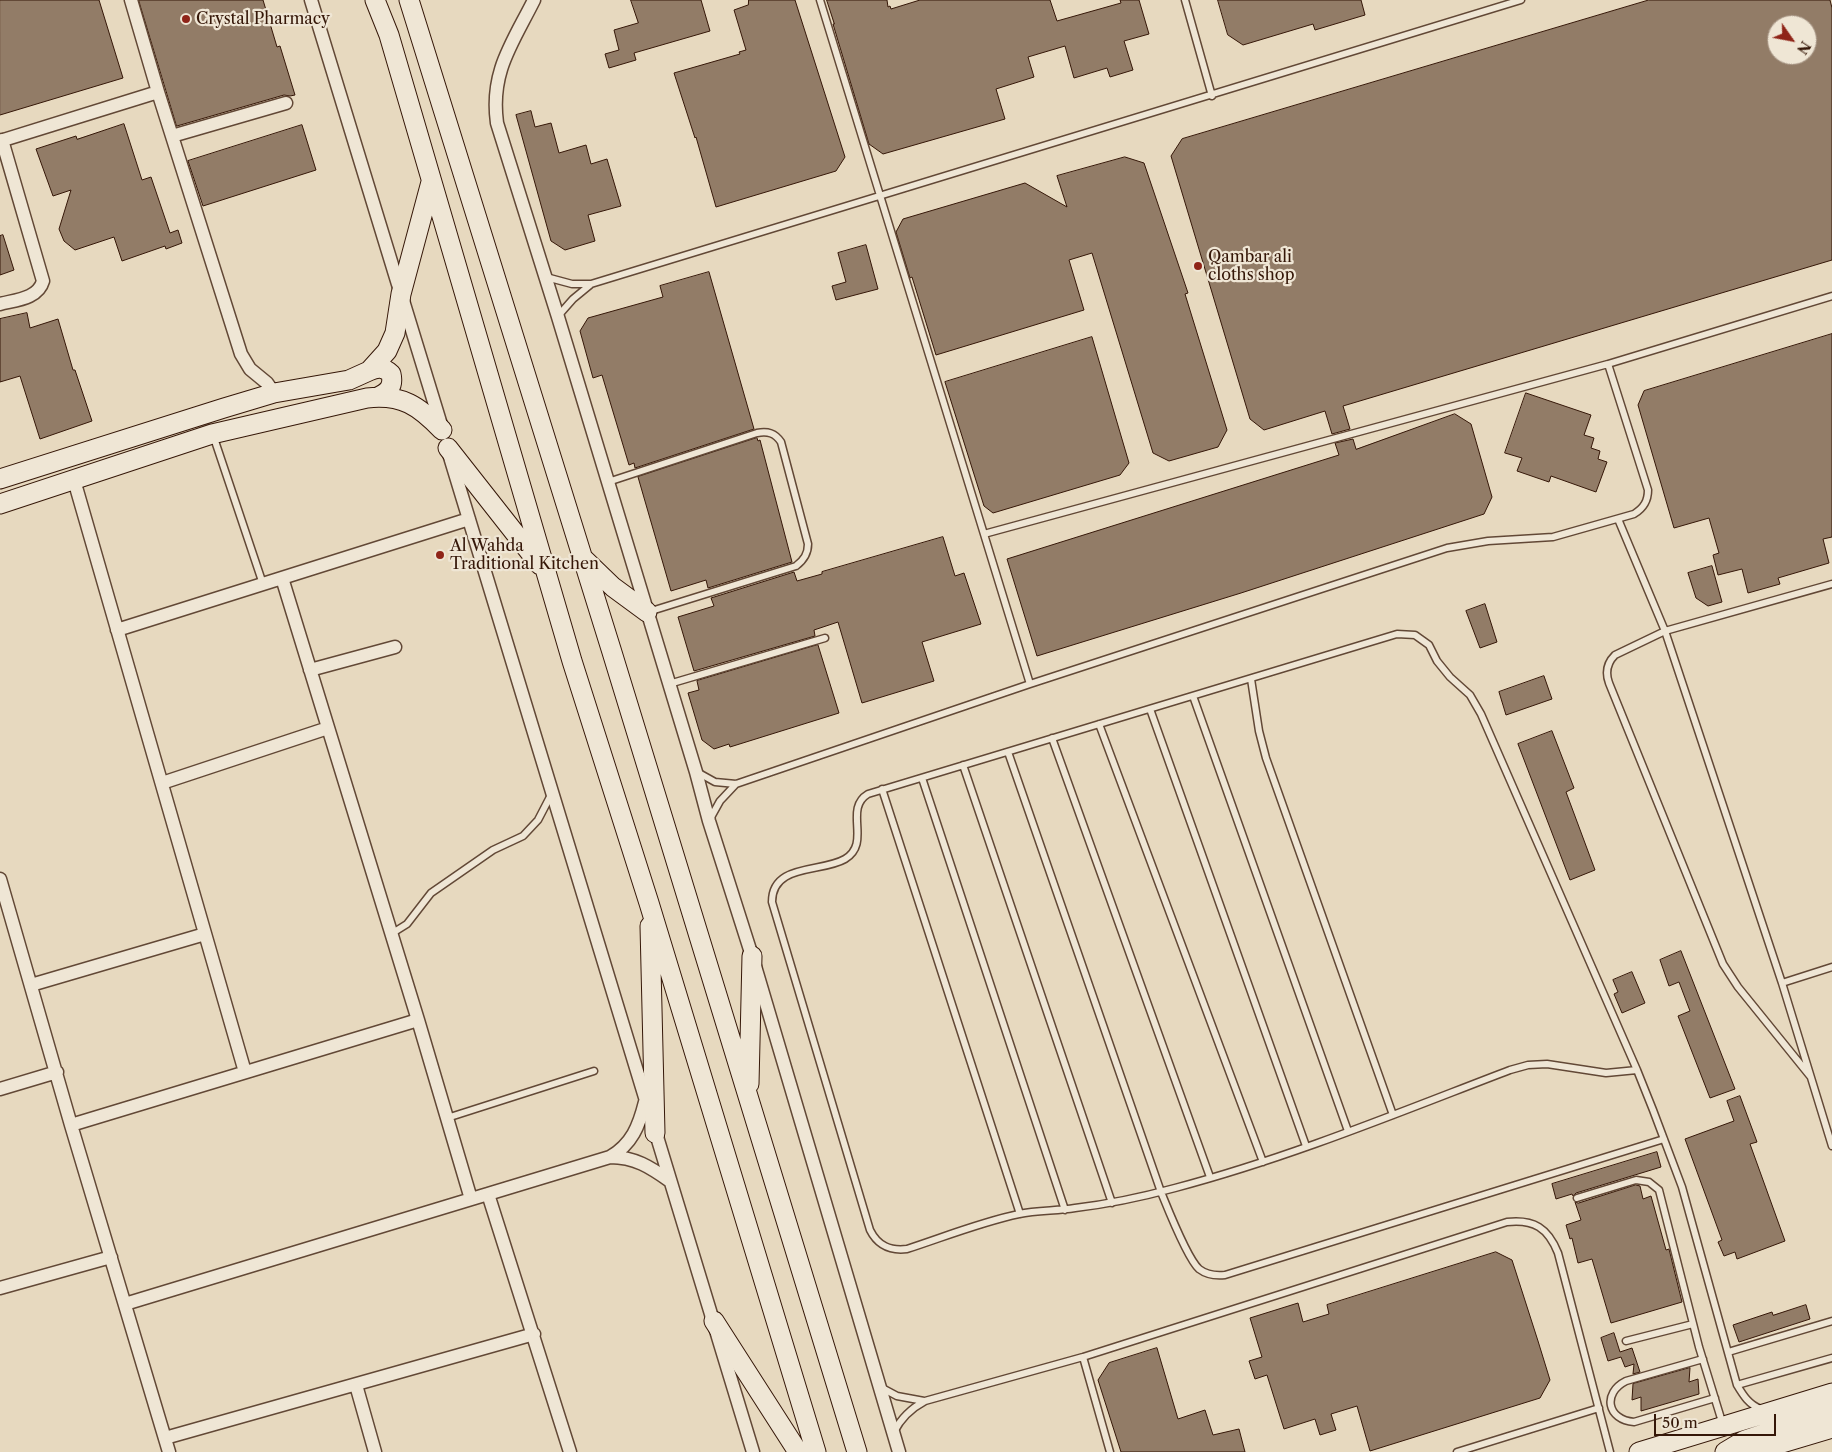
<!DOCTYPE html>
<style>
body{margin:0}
#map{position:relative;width:1832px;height:1452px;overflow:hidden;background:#e7d9bf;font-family:"Libre Caslon Text",serif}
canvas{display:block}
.north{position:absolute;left:1767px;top:15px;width:50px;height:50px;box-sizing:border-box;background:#efe6d5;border:1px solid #a59383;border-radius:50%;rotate:123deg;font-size:14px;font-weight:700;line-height:20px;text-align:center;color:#351708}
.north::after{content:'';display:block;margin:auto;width:18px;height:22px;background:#8f2418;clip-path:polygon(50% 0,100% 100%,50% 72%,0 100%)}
.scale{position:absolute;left:1654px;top:1414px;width:122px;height:22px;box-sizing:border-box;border:2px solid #351708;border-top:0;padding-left:6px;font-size:15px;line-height:18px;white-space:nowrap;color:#351708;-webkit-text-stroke:4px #efe6d5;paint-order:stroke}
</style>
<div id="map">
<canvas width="1832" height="1452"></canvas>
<div class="north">N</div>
<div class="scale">50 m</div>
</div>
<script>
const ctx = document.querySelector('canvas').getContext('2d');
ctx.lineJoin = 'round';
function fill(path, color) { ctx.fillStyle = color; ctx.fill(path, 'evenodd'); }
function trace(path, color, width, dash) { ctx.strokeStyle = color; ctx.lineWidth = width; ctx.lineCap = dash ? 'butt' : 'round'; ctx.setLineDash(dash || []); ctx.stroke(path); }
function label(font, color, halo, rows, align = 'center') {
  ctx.font = font + ' "Libre Caslon Text",serif'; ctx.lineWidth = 4.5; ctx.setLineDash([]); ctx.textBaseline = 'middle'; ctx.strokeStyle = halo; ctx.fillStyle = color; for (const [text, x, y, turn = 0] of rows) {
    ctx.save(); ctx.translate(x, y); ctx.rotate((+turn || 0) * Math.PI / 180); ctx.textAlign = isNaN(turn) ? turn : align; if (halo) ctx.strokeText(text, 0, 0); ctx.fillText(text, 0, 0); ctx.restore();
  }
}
const building = new Path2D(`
 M0,0H99L123,78L0,115Z
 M139,0H263L277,47L280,46L295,95L290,96L284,95L177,126Z
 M631,0H701L710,31L634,53L636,60L609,68L605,54L619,50L614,30L638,23Z
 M749,0H795L845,157L836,171L716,207L696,137L695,138L674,73L740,54L739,52L746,50L734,10L748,5Z
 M827,0H887L888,7L890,6L891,9L920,0H1050L1057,21L1121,3L1120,0H1139L1149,34L1124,41L1133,70L1110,77L1107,68L1074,78L1065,46L1028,57L1034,77L996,89L1005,119L883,154L869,144L833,24H834Z
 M1218,0H1361L1365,15L1315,30L1313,24L1243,45L1228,35Z
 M1649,0H1830L1832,8V260L1343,406L1350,429L1332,434L1325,411L1264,430L1250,419L1171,156L1182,139ZM1777,25H1807V55H1777Z
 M531,111L535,127L551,123L559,153L586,145L591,164L607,159L621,206L588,215L595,241L565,250L551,241L516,115Z
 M124,124L142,180L151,177L170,233L178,230L182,243L166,249L165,246L122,261L114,237L75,250L64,241L59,229L71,190L53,196L36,149L76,136L77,139Z
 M302,125L316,170L203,206L188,161Z
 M1125,157L1144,163L1188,293L1185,294L1227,430L1218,447L1169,461L1153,453L1092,253L1069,260L1084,310L936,355L912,277L910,278L896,232L903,219L1025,183L1067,207L1057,176Z
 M3,235L14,270L0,275V236Z
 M866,245L878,289L836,300L832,286L846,282L838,253Z
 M709,272L754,429L635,468L634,463L629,465L602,375L593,378L580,331L588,318L663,297L660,286Z
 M27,313L30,328L58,319L73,370H75L92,421L40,439L20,376L0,382V319Z
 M1832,334V537L1823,539L1829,563L1778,578L1780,584L1748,593L1742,569L1718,575L1713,555L1719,553L1709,518L1674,528L1638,405L1644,391Z
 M1092,337L1129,463L1120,475L993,513L984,506L945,382Z
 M1526,393L1591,415L1584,435L1594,438L1591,448L1600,451L1598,459L1607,462L1596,492L1551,476L1549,482L1517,471L1522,458L1505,453Z
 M1455,414L1471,424L1492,497L1484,514L1241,593L1037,656L1007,559L1339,455L1335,443L1353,439L1356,449Z
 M757,438L758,441L760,440L792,562L708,588L706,580L671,591L638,477Z
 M943,537L955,576L964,573L981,624L922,642L934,681L862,703L838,622L814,630L815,636L694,671L678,617L714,606L711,598L794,572L797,581L822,574V572Z
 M1712,566L1722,602L1708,606L1696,598L1688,573Z
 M1485,604L1497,642L1480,648L1466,611Z
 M818,645L839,713L730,747L729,744L714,749L702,740L688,693L699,690L697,681Z
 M1544,676L1552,699L1506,715L1499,692Z
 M1552,731L1574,788L1566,792L1595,870L1570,880L1518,744Z
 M1681,951L1735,1089L1710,1098L1678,1016L1690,1011L1679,982L1669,986L1660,960Z
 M1632,972L1645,1003L1622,1013L1614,994L1618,992L1613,980Z
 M1740,1096L1757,1142L1750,1144L1785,1241L1737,1259L1735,1252L1724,1256L1718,1242L1722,1240L1685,1139L1734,1121L1727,1101Z
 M1657,1152L1661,1167L1576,1193L1573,1196L1572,1194L1556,1199L1552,1184Z
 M1636,1185L1640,1186L1643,1199L1651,1196L1666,1250L1669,1249L1682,1302L1611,1323L1592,1259L1578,1263L1572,1238L1570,1239L1566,1225L1581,1220L1575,1202L1578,1203Z
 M1496,1252L1512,1260L1538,1341L1550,1380L1540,1398L1370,1451L1357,1406L1331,1414L1336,1430L1320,1435L1315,1419L1284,1429L1267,1375L1255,1379L1249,1361L1262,1357L1250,1318L1298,1303L1303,1322L1329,1314L1327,1305Z
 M1806,1305L1810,1319L1739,1342L1733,1325L1772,1312L1773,1315Z
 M1614,1333L1620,1352L1632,1348L1640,1372L1633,1374L1634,1364L1625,1367L1621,1357L1608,1361L1601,1338Z
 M1157,1348L1178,1419L1205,1410L1213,1435L1239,1429L1245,1452H1121L1098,1380L1109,1363Z
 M1690,1368L1689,1382L1698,1379L1699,1394L1641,1411V1397L1632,1400L1633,1384Z`);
const lane = new Path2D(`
 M820,0L1030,684
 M1185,0L1212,96
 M546,277L572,284H591L1521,0
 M558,316L573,299L590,285
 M213,435L263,584
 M608,482L757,433C768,431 775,433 781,442L808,544C808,554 804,560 796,566L648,612
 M1618,519L1665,631L1782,983L1832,1146
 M984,534L1608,364L1832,296
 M1251,679L1259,731L1266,758L1393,1115
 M669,684L825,638
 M1193,696L1348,1131
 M1150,709L1306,1146
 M1099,724L1263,1162
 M1052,738L1210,1177
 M1008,752L1161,1192C1168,1209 1187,1258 1199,1269C1207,1275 1216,1276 1225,1275L1664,1139
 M963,765L1112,1203
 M697,772L715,782L736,784L1030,684L1447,548L1488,541L1553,537L1634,514C1644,508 1648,501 1648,490L1608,364
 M922,778L1065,1210
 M882,789L1020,1214
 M710,819L720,801L736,784
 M391,934L407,924L431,893L493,850L523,836L538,820L551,795
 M1782,983L1832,967
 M1637,1070L1606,1073L1547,1064L1528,1065L1510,1070C1400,1112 1289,1158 1175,1188C1142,1197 1109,1204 1075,1208C1056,1211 1037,1210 1019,1214C981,1222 944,1237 907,1249C890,1251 878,1246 870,1230L772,902C772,863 821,873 845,859C872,843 843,809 868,794L1397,634L1415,635L1429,645L1437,661L1450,677L1470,695L1481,714L1637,1070L1653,1110L1682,1187L1737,1385C1743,1395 1749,1405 1761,1409
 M1810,1076L1738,987L1723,964L1609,683C1605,672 1607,663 1615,655L1665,631L1832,584
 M447,1118L594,1071
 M1577,1198L1636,1180L1649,1182L1659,1190L1699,1347L1723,1425
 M1626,1341L1693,1324
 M1728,1352L1832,1321
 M1083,1357L1110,1452
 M1703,1359L1626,1381C1602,1393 1607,1420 1634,1422L1715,1398
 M1737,1385L1832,1358
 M882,1388L897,1396L924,1401
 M894,1432C901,1418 910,1409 925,1401L1083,1357L1507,1222C1534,1219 1548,1228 1558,1253L1610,1452
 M1457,1452L1599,1408`);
const street = new Path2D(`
 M131,0L158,92L241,354L250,369L267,383L274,393
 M311,0L442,428
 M534,0C512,44 490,72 497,123L558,317L696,772L709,821L752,956L899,1452
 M172,136L286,103
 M0,141L158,92
 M0,304C15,300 38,299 43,281L2,140
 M450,457L753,1452
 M74,480L245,1072
 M282,578L418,1020L471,1199
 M117,630L469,519
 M310,670L395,647
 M162,783L328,728
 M0,879L71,1125L169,1452
 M31,985L205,934
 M0,1089L57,1072
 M71,1125L418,1020
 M610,1157C635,1157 650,1167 670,1181
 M488,1194L570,1452
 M0,1288L111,1257
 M125,1304L610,1157C632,1144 639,1126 645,1102
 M356,1385L375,1452
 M165,1438L534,1334`);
const secondary = new Path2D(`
 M375,0L389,35L572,661L649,903L816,1452
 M409,0L611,649L857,1452
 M369,371C378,367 384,367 391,374C394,387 388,392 378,397
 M448,448L540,565
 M0,479L224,408L274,393L349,380L369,371L387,351L395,333L401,294L431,182
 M0,504L212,434L367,398C402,394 419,406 442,430
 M585,560L613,587L647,612
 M650,926L655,1133
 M749,1084L752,956
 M714,1321L798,1452
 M1639,1452L1832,1393
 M1725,1452L1745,1440L1832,1411
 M1752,1452L1832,1428`);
const markers = [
 [186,19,5,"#8f2418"],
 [1198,266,5,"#8f2418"],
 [440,555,5,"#8f2418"]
];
const poiNames = [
 ["Crystal Pharmacy",196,19],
 ["Qambar ali",1208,257],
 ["cloths shop",1208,275],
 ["Al Wahda",450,546],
 ["Traditional Kitchen",450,564]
];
fill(building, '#927c67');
trace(building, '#351708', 1);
trace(lane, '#624836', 9);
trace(street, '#624836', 15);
trace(secondary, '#351708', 21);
trace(lane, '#efe6d5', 6);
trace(street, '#efe6d5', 12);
trace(secondary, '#efe6d5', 19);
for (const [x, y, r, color] of markers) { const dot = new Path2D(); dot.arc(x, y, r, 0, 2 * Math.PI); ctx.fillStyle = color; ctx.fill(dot); trace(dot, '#efe6d5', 2); }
label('16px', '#351708', '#efe6d5', poiNames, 'left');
</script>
